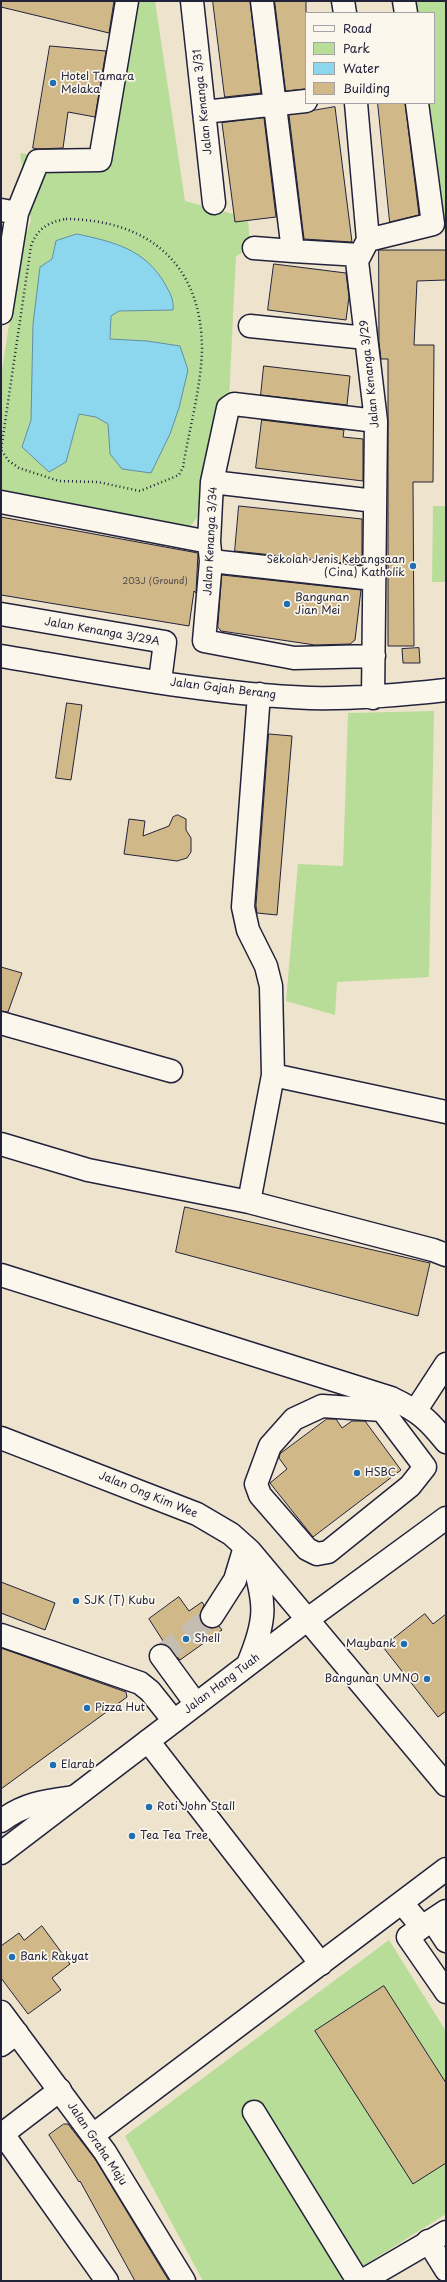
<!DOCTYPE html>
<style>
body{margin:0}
#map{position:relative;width:447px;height:2282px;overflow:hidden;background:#eee4ce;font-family:"Playpen Sans",sans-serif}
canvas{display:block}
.frame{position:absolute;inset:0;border:2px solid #22223b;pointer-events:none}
.legend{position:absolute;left:305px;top:12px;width:130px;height:92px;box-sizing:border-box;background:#fbf7ec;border:1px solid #a4a2a5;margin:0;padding:5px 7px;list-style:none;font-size:12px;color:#22223b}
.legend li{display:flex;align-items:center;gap:8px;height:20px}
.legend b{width:20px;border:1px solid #a4a2a5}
</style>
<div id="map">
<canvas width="447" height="2282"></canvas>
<div class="frame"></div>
<ul class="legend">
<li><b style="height:5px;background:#fbf7ec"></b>Road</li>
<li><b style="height:11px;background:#b8dd98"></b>Park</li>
<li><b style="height:11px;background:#8cd7ed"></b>Water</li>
<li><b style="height:11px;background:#d1b888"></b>Building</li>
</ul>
</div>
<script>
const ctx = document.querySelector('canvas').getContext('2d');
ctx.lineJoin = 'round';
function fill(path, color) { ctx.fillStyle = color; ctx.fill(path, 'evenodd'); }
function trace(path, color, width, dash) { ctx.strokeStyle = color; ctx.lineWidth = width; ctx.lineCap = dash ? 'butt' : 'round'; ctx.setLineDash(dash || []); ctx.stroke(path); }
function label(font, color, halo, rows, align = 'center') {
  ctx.font = font + ' "Playpen Sans",sans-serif'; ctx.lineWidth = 3.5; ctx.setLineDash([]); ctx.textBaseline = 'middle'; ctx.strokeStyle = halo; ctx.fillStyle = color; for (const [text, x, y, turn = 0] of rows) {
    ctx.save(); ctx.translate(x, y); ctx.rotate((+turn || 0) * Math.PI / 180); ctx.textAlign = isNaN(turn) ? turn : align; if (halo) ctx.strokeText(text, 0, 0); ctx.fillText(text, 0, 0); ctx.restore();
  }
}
const green = new Path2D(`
 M122,1H155L185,201L248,218L250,249L236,256L229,399L204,508L190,527L1,490V377L21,246L31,221L20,153L91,165Z
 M411,1H446V232L442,231L425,103H434V13H412Z
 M433,506H446V582H432Z
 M434,711L429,977L337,982L335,1015L286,1001L298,864L343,866L348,713Z
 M389,1940L446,2031V2214L339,2281H203L125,2136Z`);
const water = new Path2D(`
 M77,234C114,242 145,249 165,284C170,293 174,299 173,310L119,311L111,316L110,339L147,341L180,346L188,370L179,408L170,434L151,473L122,469L110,454L108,424L96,417L79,414L66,462L49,472L22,447L31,420L33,324L40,267L52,259L56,241Z`);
const building = new Path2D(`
 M1,1H114L109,33L1,7Z
 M213,1H250L261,93L225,97Z
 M275,1H306V89L286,91Z
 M50,46L106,51L95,117L68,112L63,148L38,149L33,148Z
 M378,103H405L419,215L390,222Z
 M335,107L352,242L304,239L289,115Z
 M264,118L276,217L235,222L222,123Z
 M379,250H446V280L417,281L414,345H434L433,482H413L414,646H388V359H381L379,342Z
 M274,264L346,273L349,297L346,320L268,310Z
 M264,366L350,376L347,405L261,395Z
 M262,420L344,430L343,437L363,439V481L256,468Z
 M239,506L362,519V565L235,551Z
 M1,517L198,553L196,593L194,591L189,626L1,595Z
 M222,575L361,590L355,640L350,644L315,645L221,631L218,627Z
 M419,648L420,663H403L402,649Z
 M67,703L82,705L71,780L56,778Z
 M269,734L292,736L277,915L257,913L256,906Z
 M178,815L186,819V830L191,838V852L187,858L177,861L124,854L129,819L145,821L143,836L169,826L173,817Z
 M1,967L22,973L8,1012L1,1011Z
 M185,1207L430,1263L418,1316L176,1252Z
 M327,1419H336L342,1428L352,1421H365L401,1470L313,1537L270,1483L287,1469L279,1458L280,1454Z
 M1,1582L55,1603L45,1630L1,1613Z
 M179,1597L189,1611L202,1602L204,1605L200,1615L201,1622L211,1628L219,1626L222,1630L180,1660L165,1644L149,1619Z
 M425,1614L433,1624L446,1614V1711L438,1717L383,1647Z
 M1,1648L126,1692L127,1697L1,1789Z
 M42,1926L70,1964L52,1978L61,1990L28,2014L1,1978V1946L19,1933L24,1940Z
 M384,1986L446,2083V2163L413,2184L315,2031Z
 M64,2124H68L95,2159L169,2281H135L80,2181L79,2182L49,2135Z`);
const minorTunnel = new Path2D(`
 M161,1656L212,1616`);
const path = new Path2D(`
 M66,219C149,220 202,264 202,350C201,388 189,430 183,467L179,475L140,491L98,482L59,481L19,468L9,461L1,450L31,246C37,229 48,222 66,219Z`);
const minor = new Path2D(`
 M192,1L214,203
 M262,1L293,251L360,255
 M343,1L345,13
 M404,1L406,13
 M356,103L368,240L357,261L376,421L373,698
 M204,112L306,101
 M1,210L17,213L38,161L100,160L127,1
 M368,240L433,224L417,103
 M254,248L293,251
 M1,313L17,213
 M250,326L366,338
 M212,482L375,501
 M1,502L209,542
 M211,561L374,579
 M1,614L165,642L160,681
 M1,656C103,673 207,694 310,698C356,699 401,695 446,690
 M374,656L294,658L204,641L211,561L209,542L212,482L228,408L234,404L376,421
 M1,1023L171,1071
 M273,1075L446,1112
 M1,1144L88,1170L249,1202L433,1250L446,1255
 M249,1202L273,1075L271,986L266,966L248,930L243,907L259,694
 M1,1275L391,1398C418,1411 427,1418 446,1442
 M322,1406L382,1410L425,1467L410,1486L328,1552L317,1554L307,1549L260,1495L256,1484L270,1446L294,1419Z
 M416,1410L446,1364
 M212,1616L235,1580L245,1547
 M1,1635L140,1683L150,1691L174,1721
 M161,1656L196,1704
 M148,1741L321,1964
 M1,1821C25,1803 45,1801 74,1797
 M402,1903L422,1927L408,1937L446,1992
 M433,1921L446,1941
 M422,1927L446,1911
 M1,2045L17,2033
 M254,2112L358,2281
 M3,2134L107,2281
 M1,2135L60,2090
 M93,2135L446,1869
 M428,2241L446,2270`);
const major = new Path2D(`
 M1,1438L197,1514L231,1534L250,1551L446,1785
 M248,1664C267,1619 266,1604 252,1558
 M1,1853L308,1619L446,1518
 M1,2012L105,2152L184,2281
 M362,2281L446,2232`);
const markers = [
 [53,83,4,"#1f6fb2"],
 [413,566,4,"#1f6fb2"],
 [287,604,4,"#1f6fb2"],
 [357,1473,4,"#1f6fb2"],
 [76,1601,4,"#1f6fb2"],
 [186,1639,4,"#1f6fb2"],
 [404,1644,4,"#1f6fb2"],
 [427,1679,4,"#1f6fb2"],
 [87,1708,4,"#1f6fb2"],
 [53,1765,4,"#1f6fb2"],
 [149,1807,4,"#1f6fb2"],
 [132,1836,4,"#1f6fb2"],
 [12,1957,4,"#1f6fb2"]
];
const numberNames = [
 ["203J (Ground)",155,582]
];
const poiNames = [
 ["Hotel Tamara",61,77],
 ["Melaka",61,90],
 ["Sekolah Jenis Kebangsaan",405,560,"right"],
 ["(Cina) Katholik",405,573,"right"],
 ["Bangunan",295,598],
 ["Jian Mei",295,611],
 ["HSBC",365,1473],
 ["SJK (T) Kubu",84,1601],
 ["Shell",194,1639],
 ["Maybank",396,1644,"right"],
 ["Bangunan UMNO",419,1679,"right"],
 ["Pizza Hut",95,1708],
 ["Elarab",61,1765],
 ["Roti John Stall",157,1807],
 ["Tea Tea Tree",140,1836],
 ["Bank Rakyat",20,1957]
];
const streetNames = [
 ["Jalan Kenanga 3/31",203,102,-96],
 ["Jalan Kenanga 3/29",370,374,-96],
 ["Jalan Kenanga 3/34",211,541,-87],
 ["Jalan Kenanga 3/29A",102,632,10],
 ["Jalan Gajah Berang",223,689,7],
 ["Jalan Ong Kim Wee",148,1495,22],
 ["Jalan Hang Tuah",222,1684,-37],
 ["Jalan Graha Maju",97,2144,56]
];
fill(green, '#b8dd98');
fill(water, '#8cd7ed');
trace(water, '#628fa6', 1);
fill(building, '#d1b888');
trace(building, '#22223b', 1);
trace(minorTunnel, '#c5bdb1', 22, [22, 11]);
trace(minor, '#22223b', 25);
trace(major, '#22223b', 25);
trace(path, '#22223b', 2.5, [1, 3]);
trace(minor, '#fbf7ec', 22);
trace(major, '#fbf7ec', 22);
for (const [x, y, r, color] of markers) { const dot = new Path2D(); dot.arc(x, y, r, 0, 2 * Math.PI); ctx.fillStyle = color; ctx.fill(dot); trace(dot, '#fbf7ec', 1.5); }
label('9px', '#4e484e', null, numberNames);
label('11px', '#22223b', '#fbf7ec', poiNames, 'left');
label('11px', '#22223b', '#fbf7ec', streetNames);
</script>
